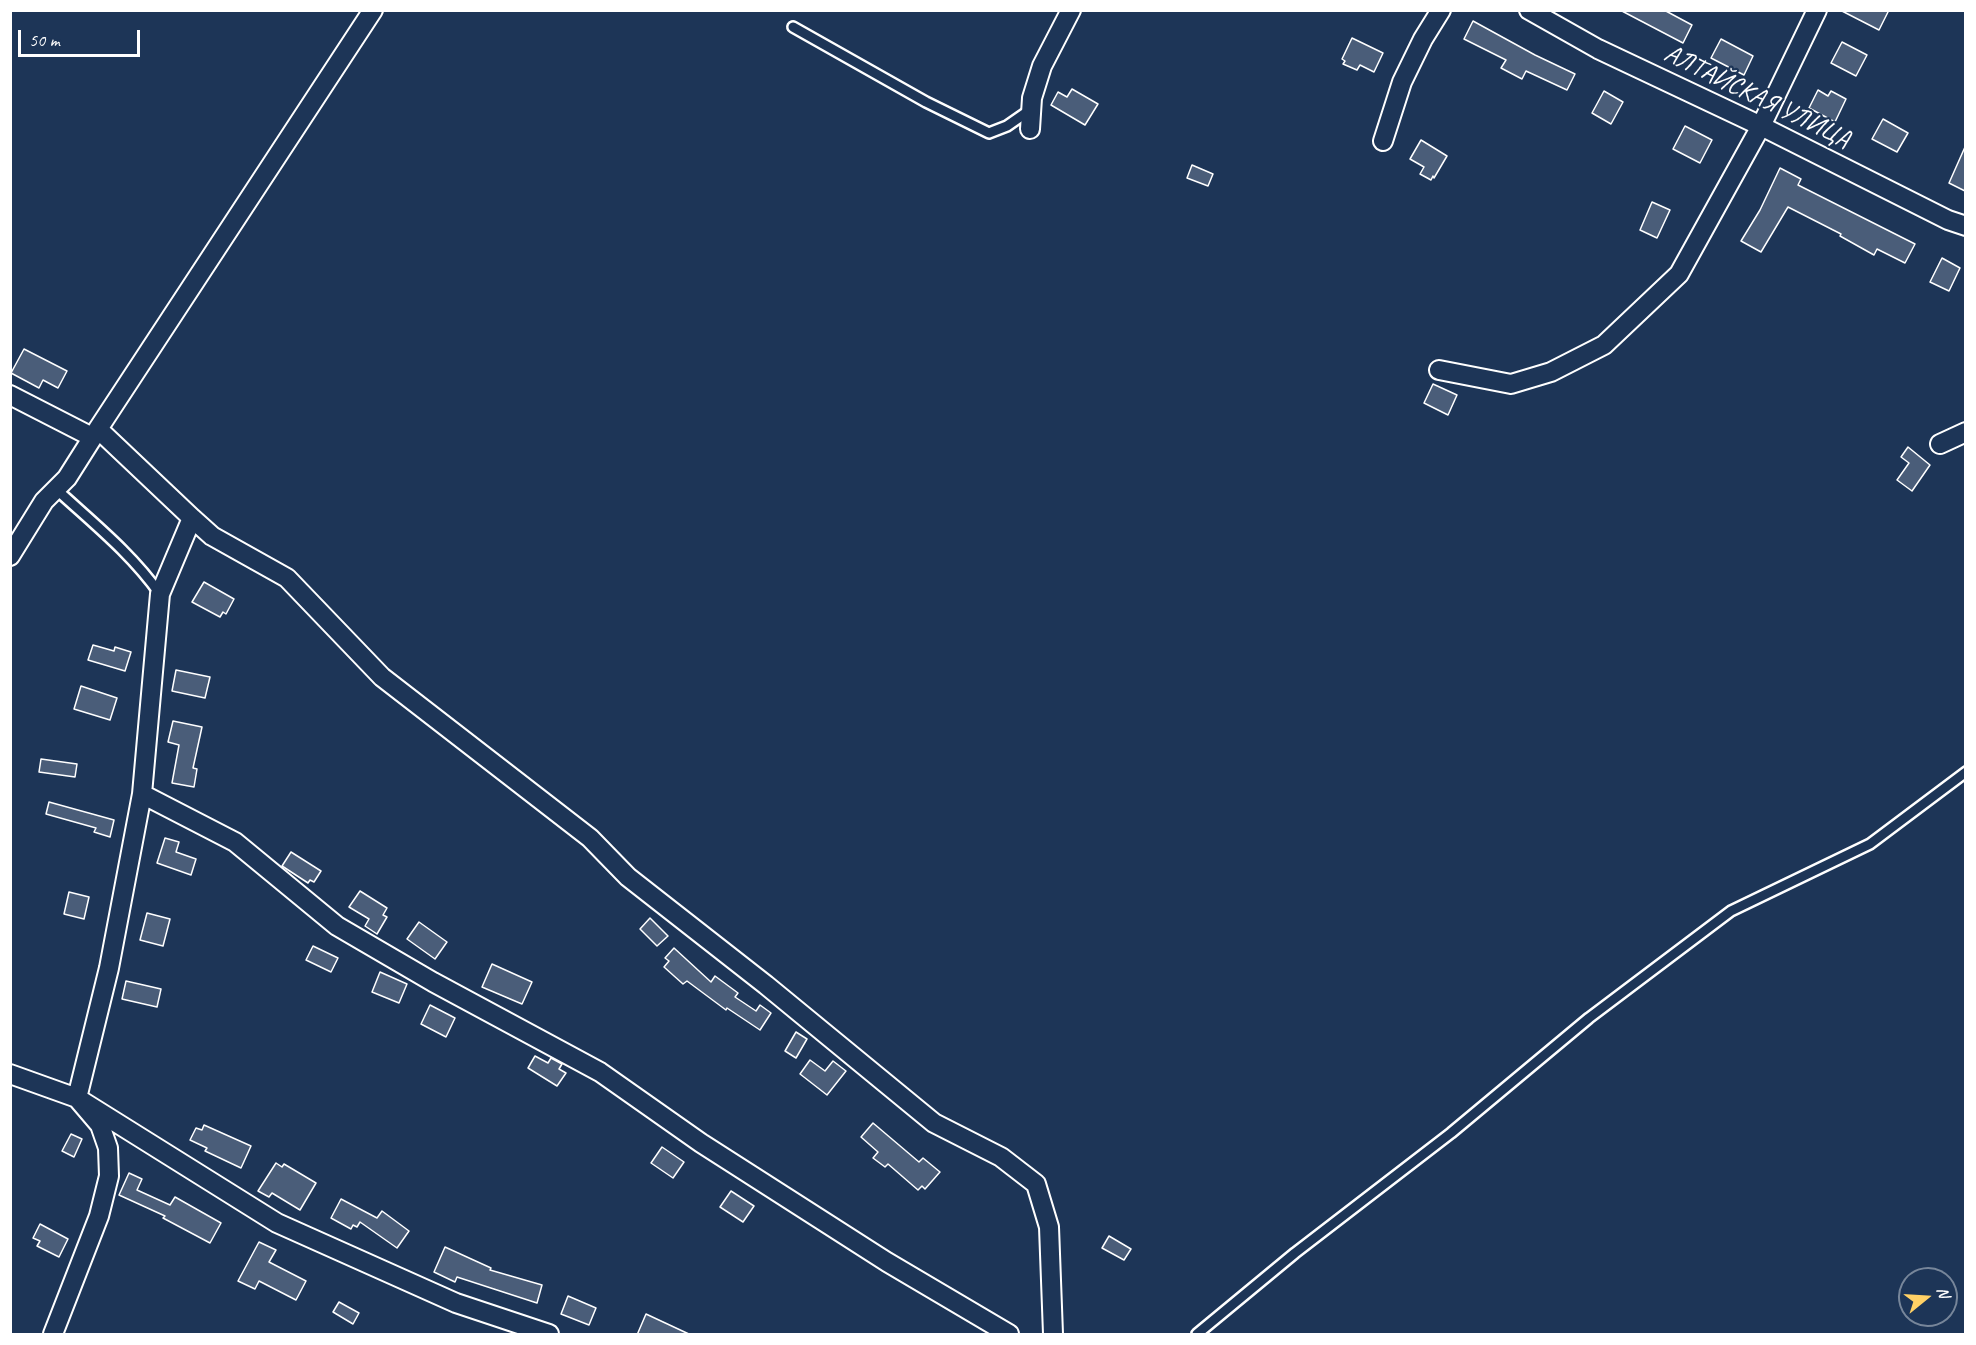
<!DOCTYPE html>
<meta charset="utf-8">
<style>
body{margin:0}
#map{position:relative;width:1976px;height:1345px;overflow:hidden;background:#1d3557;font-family:Caveat,sans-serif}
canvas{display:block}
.frame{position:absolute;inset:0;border:12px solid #fff;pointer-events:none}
.north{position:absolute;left:1898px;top:1267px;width:60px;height:60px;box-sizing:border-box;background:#1d3557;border:2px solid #77869a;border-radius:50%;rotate:72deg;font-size:16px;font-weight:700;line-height:24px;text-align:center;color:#fff}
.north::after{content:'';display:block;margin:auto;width:21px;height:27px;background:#ffd166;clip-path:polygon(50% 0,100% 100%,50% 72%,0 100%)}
.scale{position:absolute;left:18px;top:30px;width:122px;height:27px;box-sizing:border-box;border:3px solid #fff;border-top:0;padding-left:8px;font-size:18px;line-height:21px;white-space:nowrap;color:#fff;-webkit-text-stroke:4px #1d3557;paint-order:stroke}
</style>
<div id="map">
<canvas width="1976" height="1345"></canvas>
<div class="frame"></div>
<div class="north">N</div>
<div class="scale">50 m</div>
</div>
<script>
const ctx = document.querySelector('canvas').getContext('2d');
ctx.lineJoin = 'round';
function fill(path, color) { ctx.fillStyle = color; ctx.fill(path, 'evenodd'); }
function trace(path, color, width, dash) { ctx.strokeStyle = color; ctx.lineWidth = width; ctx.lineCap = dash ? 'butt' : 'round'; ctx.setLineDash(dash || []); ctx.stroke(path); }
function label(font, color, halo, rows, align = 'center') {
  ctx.font = font + ' Caveat,sans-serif'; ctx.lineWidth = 4.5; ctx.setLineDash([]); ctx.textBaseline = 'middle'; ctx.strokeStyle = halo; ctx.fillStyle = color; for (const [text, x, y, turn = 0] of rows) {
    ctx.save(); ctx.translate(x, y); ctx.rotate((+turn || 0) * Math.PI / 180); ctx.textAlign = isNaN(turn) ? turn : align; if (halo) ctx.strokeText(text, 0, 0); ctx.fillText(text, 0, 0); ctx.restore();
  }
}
const building = new Path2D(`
 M1620,10H1664L1692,25L1683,43Z
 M1840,10H1889L1879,30Z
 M1473,21L1535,55L1575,74L1567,90L1526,71L1522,79L1501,68L1506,60L1464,39Z
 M1352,38L1383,53L1374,72L1360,65L1357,70L1343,64L1345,61L1342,59Z
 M1721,39L1753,56L1744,75L1711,58Z
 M1842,42L1867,55L1856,76L1831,63Z
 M1072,89L1098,104L1085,125L1051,105L1058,92L1067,97Z
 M1818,90L1828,96L1831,91L1846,99L1835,122L1809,108Z
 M1604,91L1623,102L1611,124L1592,113Z
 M1883,119L1908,133L1897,152L1872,139Z
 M1685,126L1712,140L1700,163L1673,149Z
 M1421,140L1447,156L1434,178L1433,176L1431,180L1420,174L1424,167L1410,159Z
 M1965,147V191L1949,183Z
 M1192,165L1213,174L1208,186L1187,178Z
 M1780,168L1801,179L1798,185L1915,244L1905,263L1877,249L1874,255L1840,236L1841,234L1788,207L1761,252L1741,241L1760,210Z
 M1652,202L1670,210L1657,238L1640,230Z
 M1942,258L1960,268L1949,291L1930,282Z
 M24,349L67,371L58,388L43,380L39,388L11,373Z
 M1433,384L1457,395L1448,415L1424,403Z
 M1908,447L1930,465L1912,491L1897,480L1909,463L1901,457Z
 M204,582L234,599L226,614L223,612L220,617L192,602Z
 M93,645L114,651L115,647L131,652L125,671L88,660Z
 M176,670L210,677L205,698L172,691Z
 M81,686L117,698L110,720L74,709Z
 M173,721L202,727L193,768L197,769L194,787L172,783L179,745L168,742Z
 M41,759L77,764L75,777L39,772Z
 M49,802L114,820L110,837L94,832L96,828L46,814Z
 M165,838L179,842L176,852L196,859L191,875L157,863Z
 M291,852L321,871L314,882L310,880L308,883L282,866Z
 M360,891L387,908L383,915L387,917L377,934L365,926L369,919L349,907Z
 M69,892L89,897L84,919L64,914Z
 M147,913L170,919L163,946L140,940Z
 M650,918L668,936L657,946L640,929Z
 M419,922L447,942L435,959L407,939Z
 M313,946L338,958L331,972L306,960Z
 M674,948L711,982L715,976L738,993L735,997L756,1011L760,1005L771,1013L760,1030L727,1008L726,1010L687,981L683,984L664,967L669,961L665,958Z
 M492,964L532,982L522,1004L482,987Z
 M380,972L407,984L399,1003L372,992Z
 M126,981L161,989L157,1007L122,999Z
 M430,1005L455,1018L446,1037L421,1024Z
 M796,1032L807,1039L796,1058L785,1051Z
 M535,1056L548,1063L551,1058L562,1064L559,1069L566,1073L557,1086L528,1068Z
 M810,1060L825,1071L833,1061L846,1071L827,1095L800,1074Z
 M873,1123L919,1162L923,1158L940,1172L925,1189L922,1186L918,1190L888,1164L885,1167L873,1158L878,1152L861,1137Z
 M204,1125L251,1146L241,1168L205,1151L207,1148L190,1140L196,1128L202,1130Z
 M71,1134L82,1139L74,1157L62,1151Z
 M662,1147L684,1162L673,1178L651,1163Z
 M276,1163L282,1167L284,1164L316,1183L300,1210L272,1193L269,1197L258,1191Z
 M129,1173L142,1179L137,1190L170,1205L175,1197L221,1223L210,1243L163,1218L165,1216L119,1195Z
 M731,1191L754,1206L743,1222L720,1207Z
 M341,1199L377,1218L382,1211L409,1231L397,1248L360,1222L357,1227L353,1225L351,1229L331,1218Z
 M40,1224L68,1239L59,1257L37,1246L40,1241L33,1238Z
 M1109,1236L1131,1249L1124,1260L1102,1248Z
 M259,1242L276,1250L269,1262L306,1281L296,1300L259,1281L255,1289L238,1281Z
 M445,1247L491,1268L490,1270L542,1285L537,1303L457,1277L455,1282L434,1272Z
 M568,1296L596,1308L589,1325L561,1314Z
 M339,1302L359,1313L353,1324L333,1312Z
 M646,1314L691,1335H637Z`);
const lane = new Path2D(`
 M793,27L926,102L989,133L1007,126L1030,110
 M56,489C93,523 131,553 160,594
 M1197,1334L1295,1253L1451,1133L1589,1018L1731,911L1870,844L1966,772`);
const street = new Path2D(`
 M1529,10L1598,49L1761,126L1948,220L1966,226
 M1030,129L1032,98L1042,66L1071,10
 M1383,141L1402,82L1423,39L1441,10
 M1439,370L1511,384L1551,372L1604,345L1679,274L1761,126L1817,10
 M10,395L92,437
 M1940,444L1966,432
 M192,518L212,536L287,578L382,677L590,838L628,877L766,985L934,1123L1001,1157L1036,1184L1049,1227L1053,1334
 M10,556L44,501L67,478L98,429
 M142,794L235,842L337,926L433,982L600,1072L701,1143L887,1262L1009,1334
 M10,1074L77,1098L277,1223L456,1303L549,1334
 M53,1334L99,1216L109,1176L108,1148L100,1125L77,1098L109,968L142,794L160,594L192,518L98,429L373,10`);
const streetNames = [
 ["АЛТАЙСКАЯ УЛИЦА",1757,97,26]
];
fill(building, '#4a5d79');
trace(building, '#fff', 1.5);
trace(lane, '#fff', 14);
trace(street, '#fff', 22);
trace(lane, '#1d3557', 9);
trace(street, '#1d3557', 18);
label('26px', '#fff', '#1d3557', streetNames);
</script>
